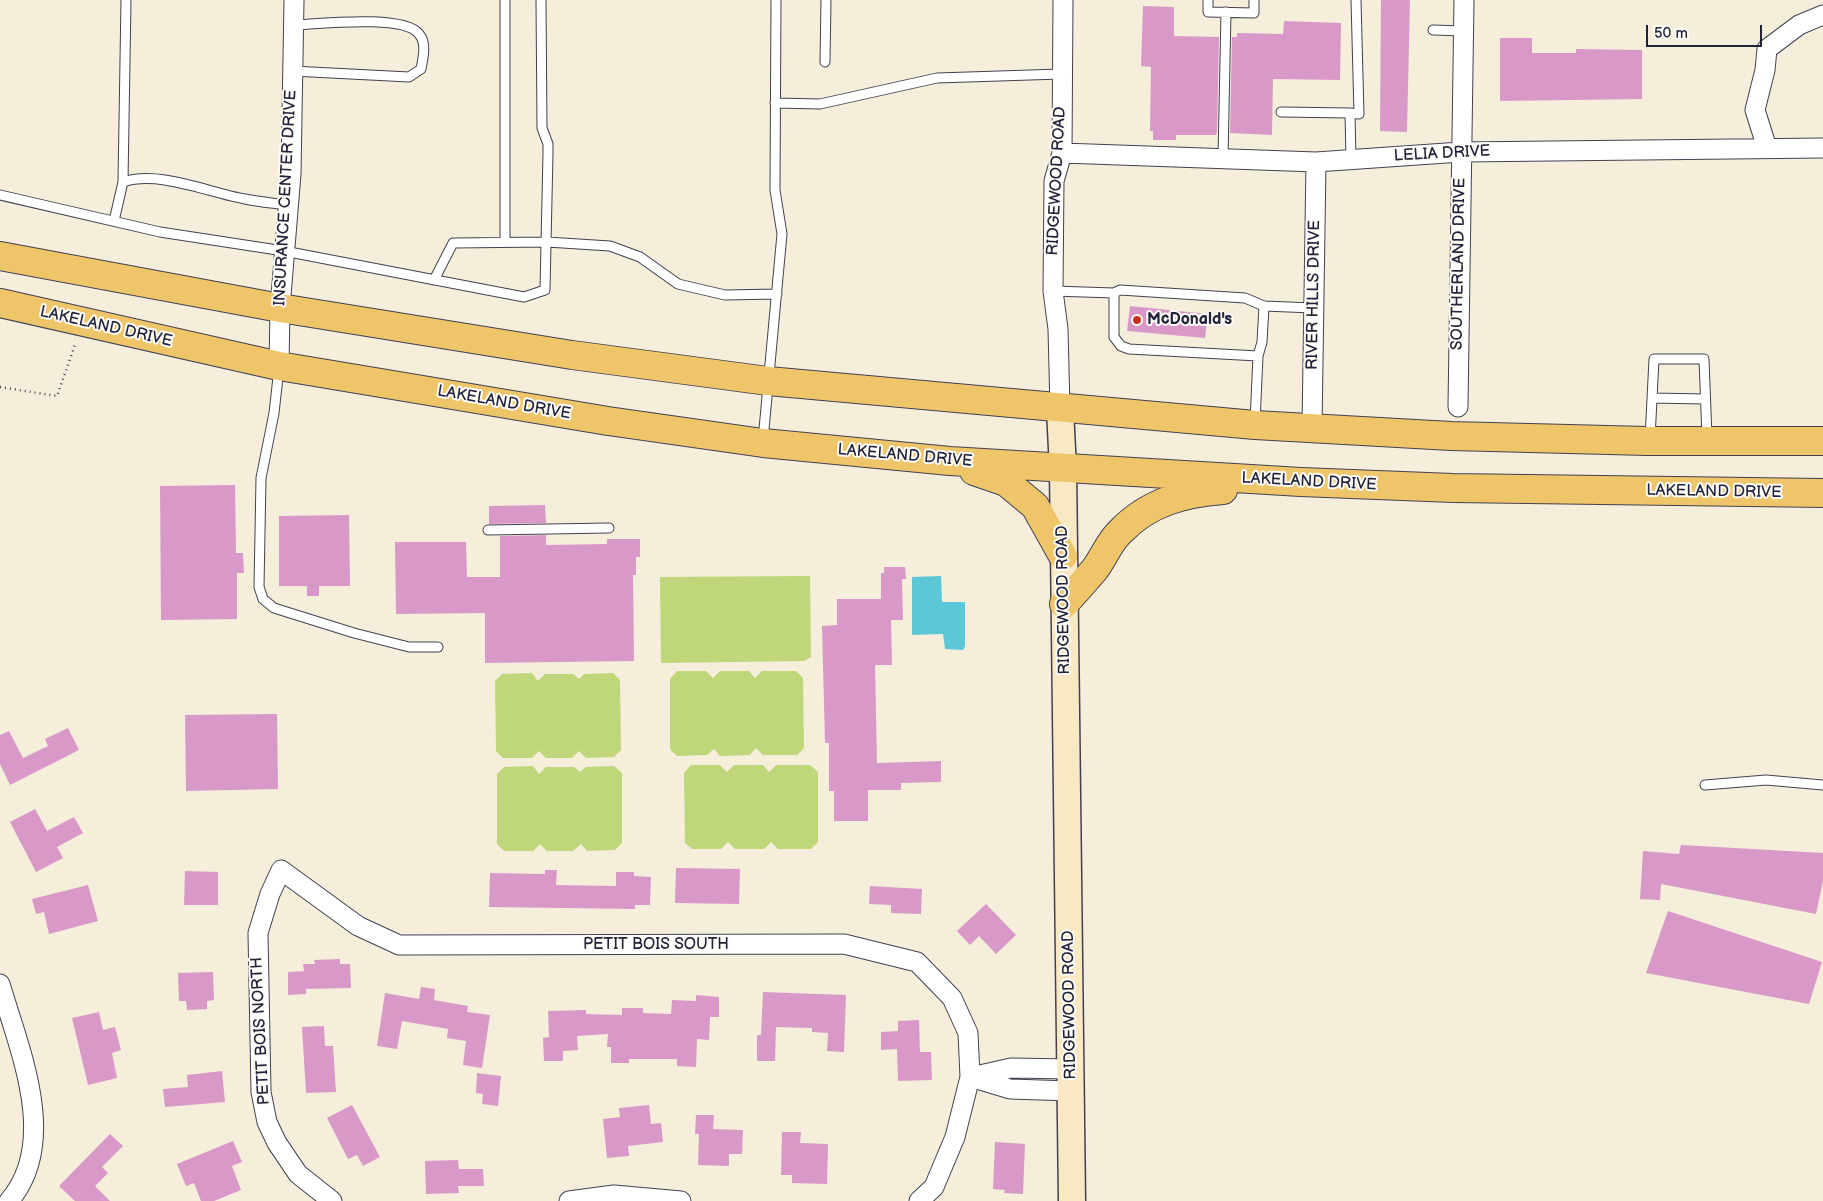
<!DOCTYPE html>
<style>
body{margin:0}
#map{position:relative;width:1823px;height:1201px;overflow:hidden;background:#f4eeda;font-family:"Balsamiq Sans",sans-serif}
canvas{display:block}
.scale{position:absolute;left:1646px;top:25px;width:116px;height:22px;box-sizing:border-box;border:2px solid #22223b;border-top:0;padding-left:6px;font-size:15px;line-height:18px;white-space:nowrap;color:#22223b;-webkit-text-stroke:4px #fdfcf7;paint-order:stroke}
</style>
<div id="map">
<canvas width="1823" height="1201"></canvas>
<div class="scale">50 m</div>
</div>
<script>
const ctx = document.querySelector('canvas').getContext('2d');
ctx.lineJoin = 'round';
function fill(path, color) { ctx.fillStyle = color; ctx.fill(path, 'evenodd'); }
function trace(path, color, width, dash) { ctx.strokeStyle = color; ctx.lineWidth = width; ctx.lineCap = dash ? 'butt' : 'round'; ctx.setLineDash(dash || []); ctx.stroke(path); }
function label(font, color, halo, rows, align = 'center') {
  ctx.font = font + ' "Balsamiq Sans",sans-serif'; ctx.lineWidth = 4; ctx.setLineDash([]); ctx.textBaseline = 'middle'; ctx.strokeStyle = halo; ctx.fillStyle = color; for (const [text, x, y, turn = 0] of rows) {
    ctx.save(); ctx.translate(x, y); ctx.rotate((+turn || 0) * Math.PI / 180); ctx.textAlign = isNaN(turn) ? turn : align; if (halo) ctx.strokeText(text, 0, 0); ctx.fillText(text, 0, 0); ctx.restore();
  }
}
const green = new Path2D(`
 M810,576L811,657L804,661L661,663L660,577Z
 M677,671H706L713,678L720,671H749L755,678L762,671H796L803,678L804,748L797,755H763L756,748L750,755L720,756L714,749L707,755L677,756L670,749V679Z
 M532,673L538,681L545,674H573L579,679L584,674L613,673L620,680L621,750L614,757L586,758L579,751L572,758H546L539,751L532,758H503L496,751L495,681L502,674Z
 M691,765H720L727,772L734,765H763L769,772L776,765H810L818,772V842L811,849H778L771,842L764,849H735L728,842L721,849H692L685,843L684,773Z
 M533,766L539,774L546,767H574L580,772L586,767L614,766L622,773V843L615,850L587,851L581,844L573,851H547L540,844L533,851H504L497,844V774L504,767Z`);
const water = new Path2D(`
 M941,576L942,602H965V646L963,650L945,649L943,634L912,635V577Z`);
const building = new Path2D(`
 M1381,0H1410L1407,132L1380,131Z
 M1143,6L1174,7V36L1219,37L1217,133L1215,135H1176V140H1153V131H1150L1151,67L1141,66Z
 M1284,21L1341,23L1340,80L1273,79L1272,135L1230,133L1232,37H1237V33L1283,34Z
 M1500,38H1532V53H1576V49L1642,50V99L1500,101Z
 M1130,306L1208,314L1205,338L1127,331Z
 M235,485L236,553H243L244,573H237V619L161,620L160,486Z
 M545,505L546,523L489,524V506Z
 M349,515L350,586H319V596H307V586H279V516Z
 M546,535V545L607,544V539H640V557H636V575H633L634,661L485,663V613L396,614L395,542H466L467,577H500V536Z
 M884,567H905L906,579H902L903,620H891L892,665H875L877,763L941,761V782L901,783V790H868V821H834V791H829V743H825L822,626L837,625V599H881V573H884Z
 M277,714L278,789L186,791L185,715Z
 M68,728L79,750L10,785L0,764V735L9,731L23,758L48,746L45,739Z
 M35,809L47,831L74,817L83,833L57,847L63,858L36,872L10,822Z
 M1681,845L1823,853V881L1816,914L1661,884L1660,900L1640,899L1643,851L1679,854Z
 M676,868L740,869L739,904L675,903Z
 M545,870H557L556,885L616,886V872H634V876L651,877L650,905H635V909L489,907L490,873L545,874Z
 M185,871L218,872V905H184Z
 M88,885L98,921L49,934L44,912L36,914L32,899Z
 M870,886L922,889L921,914L891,913V905L869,904Z
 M986,904L1016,935L996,954L979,936L970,945L957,931Z
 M1668,911L1822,962L1809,1004L1646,973Z
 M340,959V964H350L351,988L306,989V994L288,995V972L304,971L303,964H315L314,960Z
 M213,972L214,1000L207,1001V1009L187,1010L186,1001H179L178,973Z
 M421,987L435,989L434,1000L468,1006L467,1012L490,1015L482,1068L463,1065L466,1041L447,1038L448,1029L402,1021L397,1049L377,1046L385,993L419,999Z
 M763,992L846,995L844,1052L827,1051L828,1033L812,1032V1028L776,1027L775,1061H757V1035H761Z
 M696,995L719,997V1017H710L709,1040L697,1039L696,1067L677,1066V1059H629V1063H611V1047H607L608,1034L577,1036L578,1050L563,1051V1061H544L543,1038L549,1037L548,1011L586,1010V1014L622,1015V1008H643V1013L671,1014L672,1000L696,1001Z
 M99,1012L103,1030L115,1027L121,1050L112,1053L117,1078L88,1085L72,1018Z
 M919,1020L920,1052H931L932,1080L898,1081L897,1049L881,1050V1032L898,1031V1021Z
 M324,1026L325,1046H333L336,1092L306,1093L302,1027Z
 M222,1071L225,1102L165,1107L163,1089L188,1087L187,1075Z
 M477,1073L501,1076L498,1106L482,1104L483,1094L476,1093Z
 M352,1105L380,1157L363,1166L357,1155L348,1159L327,1118Z
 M649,1105L651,1124L661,1123L663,1142L628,1146L629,1156L607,1158L603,1119L620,1117L619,1108Z
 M696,1115H714L713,1129L743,1130L742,1154H729V1166L698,1165L699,1134H695Z
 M782,1132H801L800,1143L828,1144L827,1184L792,1183V1175H781Z
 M110,1134L123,1146L102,1167L108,1173L95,1186L110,1201H75L59,1186Z
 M233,1141L242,1162L232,1166L241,1190L214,1201H201L194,1183L186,1186L177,1164Z
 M995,1142L1025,1144L1023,1194L1004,1193L1005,1190L993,1189Z
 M458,1160L459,1169H483L484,1186H458L459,1193L426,1194L425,1161Z`);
const path = new Path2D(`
 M0,387L57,396L76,342`);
const lane = new Path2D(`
 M505,0V242
 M1208,0V12L1254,13V0
 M1433,30L1463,31
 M825,62L826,0
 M292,71L409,77L421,69C423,58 427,43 419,34C404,14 319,24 293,25
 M775,103L820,104L937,78L1061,74
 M1281,112L1350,113L1351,159
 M1350,113L1359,114L1356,0
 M1223,158L1226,12
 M123,182L126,0
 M0,195L160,232L284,251L524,297L545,290L548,153V144L542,128L541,0
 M114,221L123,182C159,170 209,193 245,199C259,202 274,203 288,205
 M434,280L453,243L547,242L610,246L640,257L678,284L725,295L777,294
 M1053,291L1114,293L1120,290L1245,298L1264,306L1262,342L1258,356L1129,349L1121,346L1114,337V293
 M1264,306L1313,308
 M279,368L274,413L261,478L259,587L263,599L274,608L354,633L409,647H438
 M1652,398L1705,399
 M1255,422L1258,356
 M1650,439L1654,359H1704L1707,438
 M763,440L782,234L775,190L776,0
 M488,530L609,528
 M1705,785L1766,780L1823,785`);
const street = new Path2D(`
 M1767,148L1755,110L1765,70L1767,49L1799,25L1823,15
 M1062,153L1316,162L1461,152L1823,148
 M279,366L280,308L291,174L294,0
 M1458,407L1464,0
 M1060,409L1058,329L1053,291L1054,181L1062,153L1063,0
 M1312,428L1316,162
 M0,984C19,1049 60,1142 9,1201
 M970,1077L1010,1089L1071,1091
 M971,1077L1011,1068L1071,1069
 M332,1201L298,1174L277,1143L267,1122L261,1092L258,933L270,894L281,870L358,926L399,945L844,944L917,962L952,998L968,1033L970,1077L955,1137L934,1187L919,1201
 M569,1201L614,1195L681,1201`);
const secondary = new Path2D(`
 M1060,409L1063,469L1072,1201`);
const highway = new Path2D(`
 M0,256L280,308L572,355L768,381L1255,425L1451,436L1647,441H1823
 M0,303L279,366L608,421L763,443L950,461L1301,482L1453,488L1823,493
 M974,471L1006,482L1035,506L1063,556
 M1064,604C1074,593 1085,581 1095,569C1104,557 1109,542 1121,531C1149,502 1184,493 1223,490`);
const markers = [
 [1137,320,5,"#c8321e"]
];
const streetNames = [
 ["LELIA DRIVE",1442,154,-3],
 ["RIDGEWOOD ROAD",1057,181,-87],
 ["INSURANCE CENTER DRIVE",286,198,-87],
 ["SOUTHERLAND DRIVE",1459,264,-89],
 ["RIVER HILLS DRIVE",1314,295,-89],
 ["LAKELAND DRIVE",106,327,13],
 ["LAKELAND DRIVE",504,403,10],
 ["LAKELAND DRIVE",905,456,5],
 ["LAKELAND DRIVE",1309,482,3],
 ["LAKELAND DRIVE",1714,492,1],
 ["RIDGEWOOD ROAD",1064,600,-91],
 ["PETIT BOIS SOUTH",656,945],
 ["RIDGEWOOD ROAD",1070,1005,-91],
 ["PETIT BOIS NORTH",261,1031,-93]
];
const poiNames = [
 ["McDonald's",1147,320]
];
fill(green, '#c0d67a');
fill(water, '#5cc7d6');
fill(building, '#d999c8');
trace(lane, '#424153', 11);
trace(street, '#424153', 21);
trace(secondary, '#424153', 29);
trace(highway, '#424153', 30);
trace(path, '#424153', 2.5, [1, 4]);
trace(lane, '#fff', 9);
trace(street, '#fff', 19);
trace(secondary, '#f8e8c3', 26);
trace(highway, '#eec569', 28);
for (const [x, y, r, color] of markers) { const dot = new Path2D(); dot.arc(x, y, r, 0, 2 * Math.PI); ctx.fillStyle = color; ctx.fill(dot); trace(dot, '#fdfcf7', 2); }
label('16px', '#22223b', '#fdfcf7', streetNames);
label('bold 16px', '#22223b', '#fdfcf7', poiNames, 'left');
</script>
